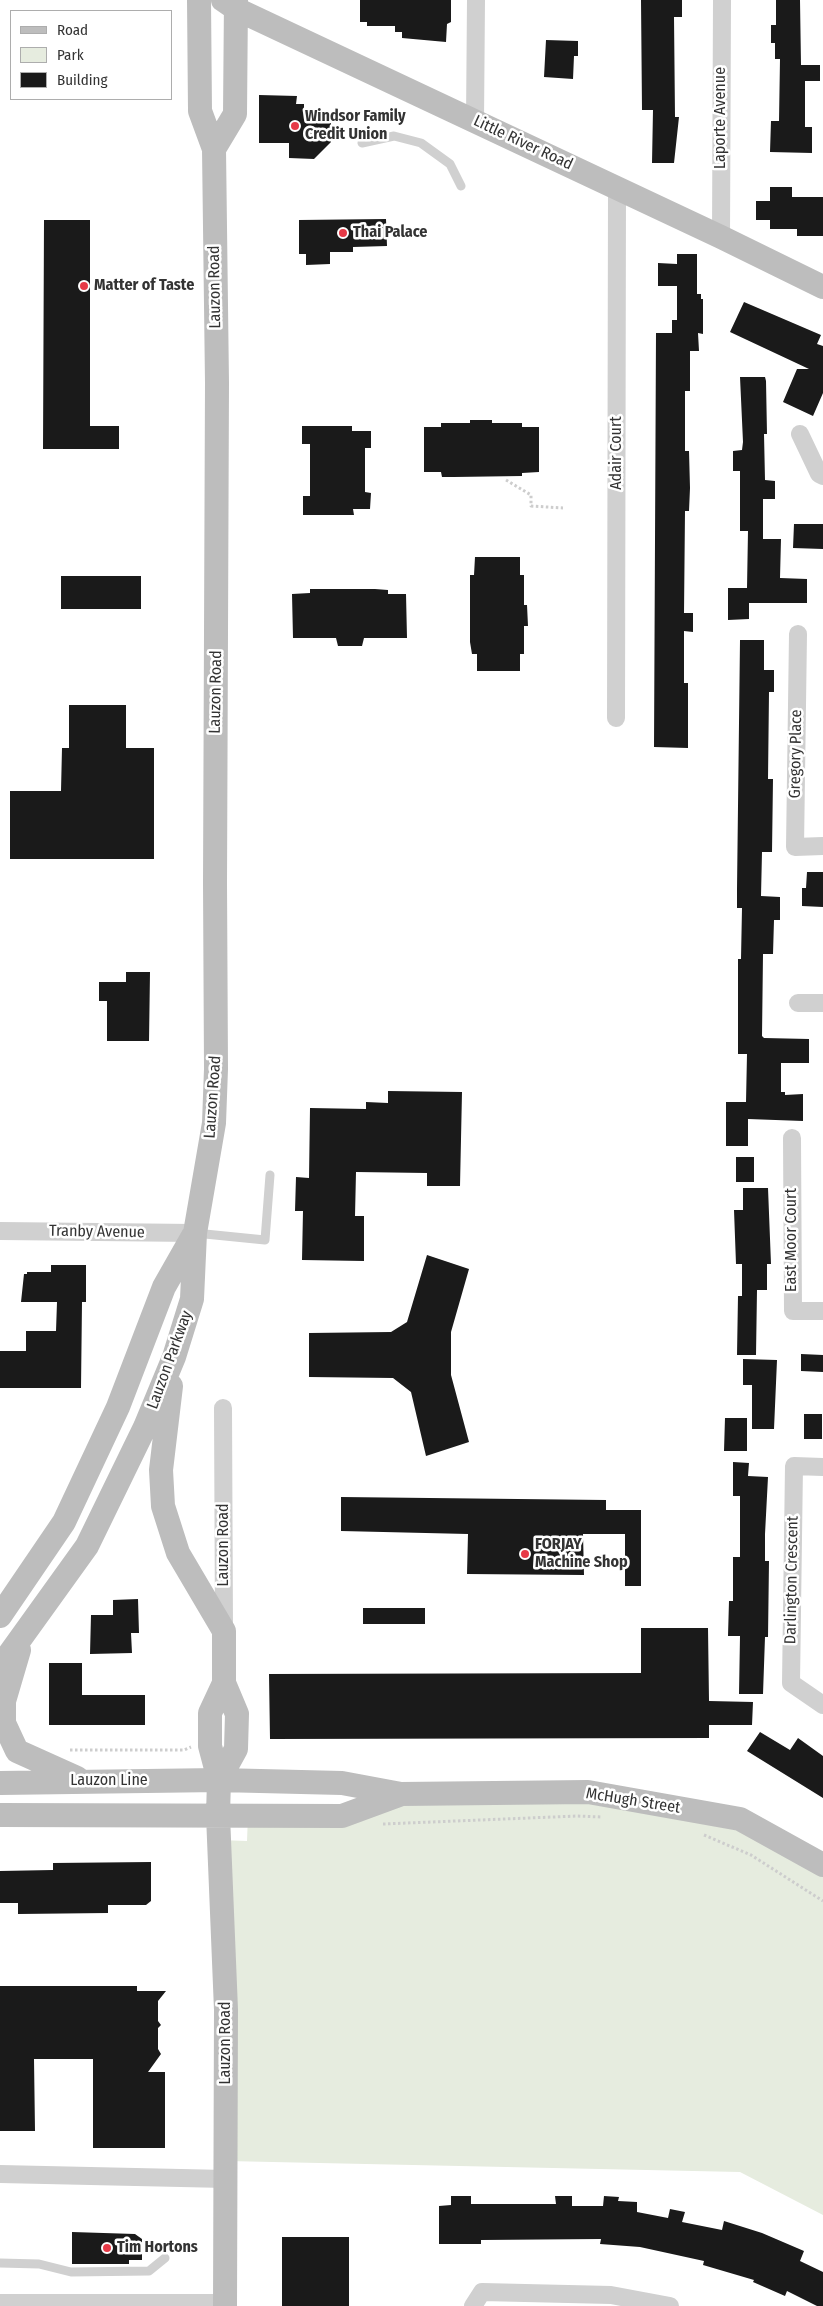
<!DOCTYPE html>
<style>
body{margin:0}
#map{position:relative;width:823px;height:2306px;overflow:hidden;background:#fff;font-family:"Fira Sans Condensed",sans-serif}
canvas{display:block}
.legend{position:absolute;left:10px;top:10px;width:162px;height:90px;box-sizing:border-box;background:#fff;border:1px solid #adadad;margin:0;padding:6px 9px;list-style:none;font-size:15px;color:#333}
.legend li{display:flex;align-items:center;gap:10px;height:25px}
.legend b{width:25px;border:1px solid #adadad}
</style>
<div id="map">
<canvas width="823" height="2306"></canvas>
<ul class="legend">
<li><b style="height:6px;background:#bdbdbd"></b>Road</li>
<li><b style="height:14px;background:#e6ecdf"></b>Park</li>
<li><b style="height:14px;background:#1a1a1a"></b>Building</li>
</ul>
</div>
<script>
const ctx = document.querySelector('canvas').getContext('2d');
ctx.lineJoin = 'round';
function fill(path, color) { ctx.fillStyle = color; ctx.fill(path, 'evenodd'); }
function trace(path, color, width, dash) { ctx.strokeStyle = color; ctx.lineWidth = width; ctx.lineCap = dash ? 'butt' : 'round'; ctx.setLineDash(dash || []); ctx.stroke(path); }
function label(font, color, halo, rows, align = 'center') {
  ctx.font = font + ' "Fira Sans Condensed",sans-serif'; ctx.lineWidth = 5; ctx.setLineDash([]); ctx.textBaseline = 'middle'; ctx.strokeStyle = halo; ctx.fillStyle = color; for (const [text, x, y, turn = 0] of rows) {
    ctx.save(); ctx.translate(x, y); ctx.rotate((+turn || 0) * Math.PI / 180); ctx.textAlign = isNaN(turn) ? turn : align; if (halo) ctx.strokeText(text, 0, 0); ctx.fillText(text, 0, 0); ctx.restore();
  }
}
const green = new Path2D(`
 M588,1792L740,1819L823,1865V2215L740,2172L226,2161L219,1840L247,1841L248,1815L342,1816L401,1794Z`);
const building = new Path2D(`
 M360,0H451V22L447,24L446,42L402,38V32H395V26H367V22H360Z
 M641,0H682V17H674L675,117H679L674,163H652L653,110H642Z
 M776,0H800L801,65H820V81H805V127H812V153L770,152L771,121H779L780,59H775V43H771V25H776Z
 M546,40L578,41V56H574L573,79L544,77Z
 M259,95L297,96L296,104H304V109H316V116H331V142L314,159L289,158V143H259Z
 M770,187H792V197H823V236H797V229H770V220H756V201H770Z
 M386,219L387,246L353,247V252H330V264L306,265V254H299V220Z
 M44,220H90V426H119V449H43Z
 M677,254H697V294H701V299H703V334L698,333L699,351H690V391H685V451H689L690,488L689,511H685L684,613H693V632L684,631V683H688V748L654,747L656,333H672V320H677V286H658V263L677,264Z
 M744,302L821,335L817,344L823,346V393L813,416L783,402L797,369H809L730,332Z
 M740,377H765L766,381L767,434H764L765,480L775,481V499H763V539H781L780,578L807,579V603H749V619L728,620V588H747L748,531H740V471H733V451L742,450L743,442Z
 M470,420H492V423H522V427H539V472L522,473V476L454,477H442L441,472H424V427H441V423H470Z
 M302,426H352V431H371V448H365V492L371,493L370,509H353L354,515H303V496H310V444H302Z
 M794,524H823V549L793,548Z
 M475,557H520V575H524V605H527L528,626H524V654H520V671H477V654H472L470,642V575H474Z
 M61,576H141V609H61Z
 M310,589H375L388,590V594H406L407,638H364L362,646H338L336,638H293L292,594L310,593Z
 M740,640H764V670H774V692H769L768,779H773L772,852H762L761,896L780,897V920H774L773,954H763L762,1036L764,1038L809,1039V1063H781V1092H785V1095L803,1094V1121L748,1119V1146H726V1102H746L747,1054H738V959H741L742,908H737V889Z
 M69,705H126V748H154V859H10V791H61L62,748H69Z
 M807,872H823V907L802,906V888H806Z
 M126,972H150L149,1041H107V1001H99V982H126Z
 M388,1091L462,1092L460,1186H427V1173L356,1172L355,1216H364V1261L302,1260L303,1211H295L296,1177L309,1178L310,1108L366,1109V1102L388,1103Z
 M736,1157H754V1182H736Z
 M743,1188H768L771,1264H767V1290H757L756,1355H737L738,1296H742V1264H736L734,1210H743Z
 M427,1255L469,1269L451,1332V1375L469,1442L426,1456L411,1392L393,1378L309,1377V1333L391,1332L407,1322Z
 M51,1265H86V1302H82L81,1388H0V1351H26V1331H56L57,1302H21L24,1274H27V1272H51Z
 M801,1354L823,1355V1372L801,1371Z
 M743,1359L777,1360L774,1429H752V1385H743Z
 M804,1414H822V1439H804Z
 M725,1418H747V1451H724Z
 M733,1462L749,1463L748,1476L768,1477L765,1534V1561H769L768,1637H765L763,1694H739L740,1636H728L729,1601H733V1557H740V1496H733Z
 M341,1497L606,1500V1510H641V1586H625V1534H583L584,1575L467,1574L468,1534L341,1531Z
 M138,1599L139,1633H131L132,1653L90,1654L91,1615H113V1600Z
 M363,1608H425V1624H363Z
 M641,1628H708L709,1701L753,1702L752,1725H709V1738L270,1739L269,1674L641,1673Z
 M49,1663H82V1695H145V1725H49Z
 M760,1732L790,1750L798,1738L823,1756V1798L747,1751Z
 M151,1862V1901L146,1905H108V1913L18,1914V1903H0V1871L53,1870V1863Z
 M0,1986H137V1991H166L158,2001V2021L161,2025L158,2028V2049L161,2054L148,2072H165V2148H93V2059H34L35,2131H0Z
 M451,2196H471V2204H556L555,2196H572V2206H603L604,2196L619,2197L618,2201L637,2202V2212L668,2218L670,2209L685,2212L682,2222L722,2230L724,2221L762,2233L804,2251L800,2261L823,2272V2306H817L787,2291L785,2296L753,2282L754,2280L703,2265L704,2261L640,2247L600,2244L601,2239L481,2240V2244H439V2206L451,2205Z
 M72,2232L135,2234L142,2239V2260H129V2264H72Z
 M282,2237H349V2306H282Z`);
const path = new Path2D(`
 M506,480L531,495V506L563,508
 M70,1750H184L191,1747
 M383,1824L577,1816L602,1817
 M704,1835L751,1855L823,1901`);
const lane = new Path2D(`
 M362,143L394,136L421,143L450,164L461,186
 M195,1233L265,1240L270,1175
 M0,2263L39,2264L71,2272L149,2271L165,2258`);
const street = new Path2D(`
 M475,121L476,0
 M721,237L722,0
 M800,434L819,474L823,476
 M798,634L795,847L823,846
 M616,718L617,188
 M798,1003H823
 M792,1138L793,1311H823
 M0,1231L195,1233
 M223,1408L224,1630
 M823,1467L794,1466L791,1683L823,1705
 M0,2174L226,2179
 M0,2303H225
 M473,2306L482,2292L611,2295L670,2306`);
const secondary = new Path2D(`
 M223,0L236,9L721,237L823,287
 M214,149L235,114L236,0
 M171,1386L161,1470L163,1506L178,1553L224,1631V1683L237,1714L236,1749L219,1780
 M0,1616L64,1522L118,1407L164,1287L193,1236
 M19,1650L4,1701V1723L17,1751L77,1778
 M0,1667L87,1546L145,1427L174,1357L192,1299L195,1233L214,1123L216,1069L215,883L217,383L214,149L200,111L199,0
 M224,1683L210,1713V1746L219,1780L218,1815L226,2010L225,2306
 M0,1783L219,1780L342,1783L401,1794L588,1792L740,1819L823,1865
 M0,1815L342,1816L399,1795`);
const markers = [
 [295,126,5,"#e63946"],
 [343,233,5,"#e63946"],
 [84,286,5,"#e63946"],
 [525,1554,5,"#e63946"],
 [107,2248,5,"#e63946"]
];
const poiNames = [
 ["Windsor Family",305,117],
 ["Credit Union",305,135],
 ["Thai Palace",353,233],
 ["Matter of Taste",94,286],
 ["FORJAY",535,1545],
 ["Machine Shop",535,1563],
 ["Tim Hortons",117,2248]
];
const streetNames = [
 ["Laporte Avenue",721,118,-90],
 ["Little River Road",523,143,25],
 ["Lauzon Road",215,287,-91],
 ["Adair Court",617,453,-90],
 ["Lauzon Road",216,692,-89],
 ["Gregory Place",796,754,-89],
 ["Lauzon Road",213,1097,-86],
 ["Tranby Avenue",97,1232,1],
 ["East Moor Court",792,1240,-90],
 ["Lauzon Parkway",170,1360,-70],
 ["Lauzon Road",224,1545,-90],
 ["Darlington Crescent",792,1580,-89],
 ["Lauzon Line",109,1781],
 ["McHugh Street",633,1801,9],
 ["Lauzon Road",226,2043,-90]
];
fill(green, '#e6ecdf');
fill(building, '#1a1a1a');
trace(path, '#cdcdcd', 3, [2.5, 2.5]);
trace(lane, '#d0d0d0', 9);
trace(street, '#d0d0d0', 18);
trace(secondary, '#bdbdbd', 24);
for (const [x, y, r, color] of markers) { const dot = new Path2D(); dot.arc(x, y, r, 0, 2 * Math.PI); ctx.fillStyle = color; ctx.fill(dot); trace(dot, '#fff', 2); }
label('bold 16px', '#333', '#fff', poiNames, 'left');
label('16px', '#333', '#fff', streetNames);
</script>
